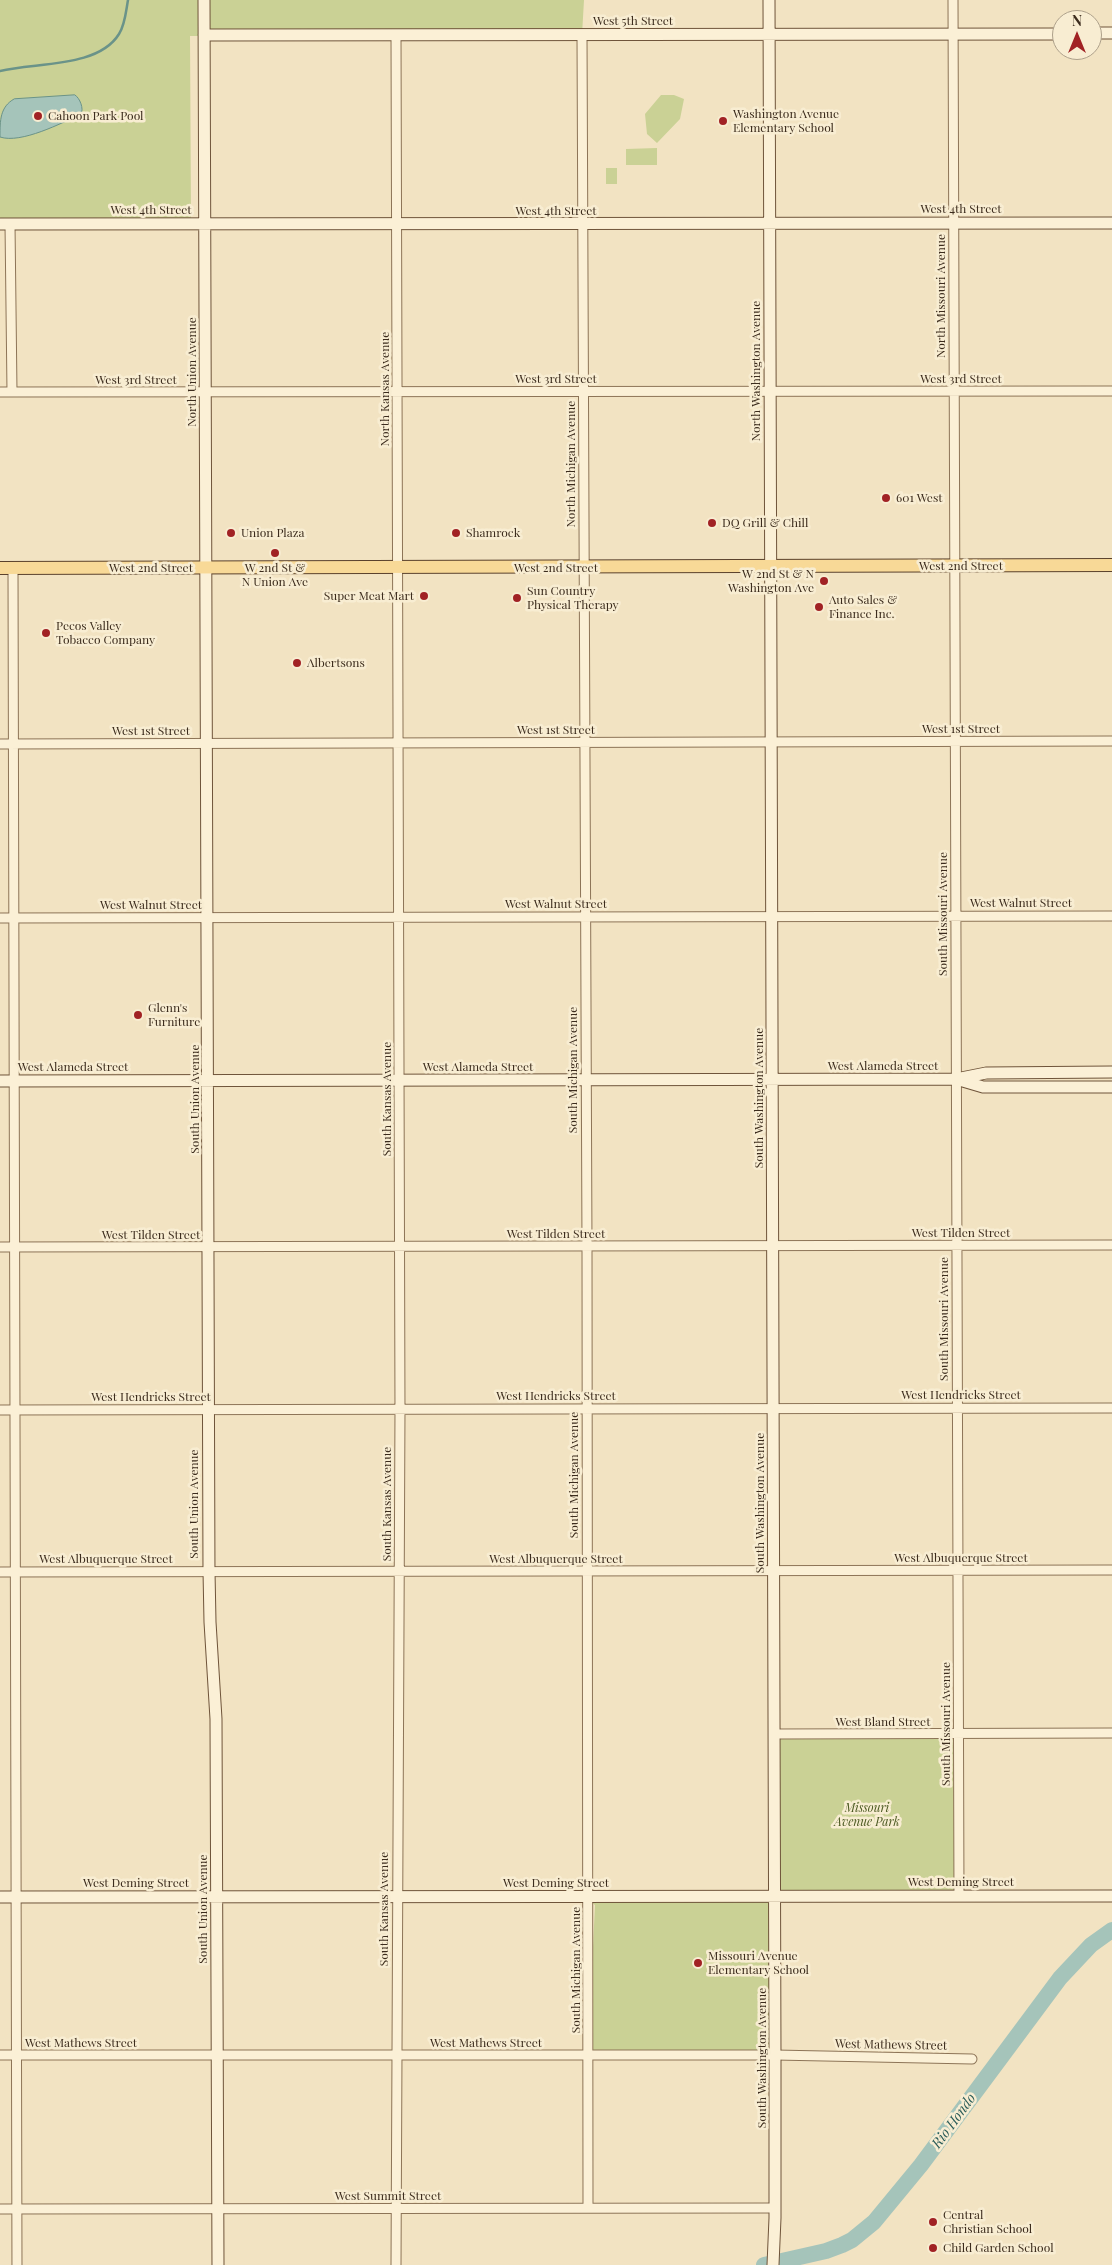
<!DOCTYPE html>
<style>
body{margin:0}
#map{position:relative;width:1112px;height:2265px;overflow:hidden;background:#f2e3c2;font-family:"Playfair Display",serif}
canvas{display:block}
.north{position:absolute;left:1052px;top:10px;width:50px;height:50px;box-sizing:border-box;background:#f8edd2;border:1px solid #ada08a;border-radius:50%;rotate:0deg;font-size:14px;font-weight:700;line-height:20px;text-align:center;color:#3c2c1d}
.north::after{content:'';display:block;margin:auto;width:18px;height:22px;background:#a12224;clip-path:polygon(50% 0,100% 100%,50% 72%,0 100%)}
</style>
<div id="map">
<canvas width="1112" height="2265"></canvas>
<div class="north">N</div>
</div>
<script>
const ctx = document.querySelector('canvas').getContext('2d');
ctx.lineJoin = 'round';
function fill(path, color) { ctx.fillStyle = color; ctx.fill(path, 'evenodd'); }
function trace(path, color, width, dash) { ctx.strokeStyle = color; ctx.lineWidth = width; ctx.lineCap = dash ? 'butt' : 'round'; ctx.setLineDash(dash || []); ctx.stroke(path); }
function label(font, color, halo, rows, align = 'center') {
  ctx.font = font + ' "Playfair Display",serif'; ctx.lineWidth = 5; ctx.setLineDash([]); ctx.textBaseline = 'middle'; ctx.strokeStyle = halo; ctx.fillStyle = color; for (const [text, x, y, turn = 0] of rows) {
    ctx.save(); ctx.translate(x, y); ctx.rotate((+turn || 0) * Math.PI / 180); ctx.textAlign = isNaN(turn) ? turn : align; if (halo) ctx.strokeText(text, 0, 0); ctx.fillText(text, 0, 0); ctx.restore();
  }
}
const green = new Path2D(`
 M0,0H584L582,35L190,36L191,223L0,224Z
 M661,95H674L684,99L680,119L657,143L647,134L645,114Z
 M657,148V165H626V149Z
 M606,168H617V184H606Z
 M775,1734H959V1896H775Z
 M588,1900H770L771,2051H588L595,1905Z`);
const water = new Path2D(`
 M75,95C80,98 84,109 81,114C62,123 21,144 0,137C0,120 0,107 14,99Z`);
const stream = new Path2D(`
 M0,71C36,62 98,68 119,34C125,25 126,11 128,0`);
const river = new Path2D(`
 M764,2265L826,2251L842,2245L852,2240L874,2222L921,2165L1060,1978L1091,1945L1112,1930`);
const street = new Path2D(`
 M953,0L959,1896
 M582,35L587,1246L588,2208
 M10,224L12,392
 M0,392L1112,391
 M13,568L17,2265
 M0,744L1112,741
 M0,918L1112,916
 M0,1247L1112,1245
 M0,1410L1112,1408
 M0,1572L1112,1570
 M775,1734L1112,1733
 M0,2055H775L972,2059
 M0,2209L775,2208
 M396,2265L400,1409L396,35`);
const secondary = new Path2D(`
 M204,0L209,1571L210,1622L216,1719L218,2265
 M769,0L775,2055V2218L773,2265
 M1092,33H1112
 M204,35L1062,34
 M0,224L1112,223
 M956,1079L983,1087H1112
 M0,1081L956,1079L986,1073L1112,1072
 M0,1897L1112,1896`);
const primary = new Path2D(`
 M0,568L1112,565`);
const markers = [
 [38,116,5,"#a12224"],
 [723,121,5,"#a12224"],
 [886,498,5,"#a12224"],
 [712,523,5,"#a12224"],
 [231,533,5,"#a12224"],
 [456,533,5,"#a12224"],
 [275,553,5,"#a12224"],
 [824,581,5,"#a12224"],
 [424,596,5,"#a12224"],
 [517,598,5,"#a12224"],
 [819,607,5,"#a12224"],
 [46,633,5,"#a12224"],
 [297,663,5,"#a12224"],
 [138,1015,5,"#a12224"],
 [698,1963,5,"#a12224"],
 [933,2222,5,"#a12224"],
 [933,2248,5,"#a12224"]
];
const streetNames = [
 ["West 5th Street",633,21],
 ["West 4th Street",961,209],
 ["West 4th Street",151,210],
 ["West 4th Street",556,211],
 ["North Missouri Avenue",941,296,-90],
 ["North Washington Avenue",756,371,-90],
 ["North Union Avenue",192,372,-90],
 ["West 3rd Street",556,379],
 ["West 3rd Street",961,379],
 ["West 3rd Street",136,380],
 ["North Kansas Avenue",385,389,-90],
 ["North Michigan Avenue",571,464,-90],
 ["West 2nd Street",961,566],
 ["West 2nd Street",151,568],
 ["West 2nd Street",556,568],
 ["West 1st Street",961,729],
 ["West 1st Street",556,730],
 ["West 1st Street",151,731],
 ["West Walnut Street",1021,903],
 ["West Walnut Street",556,904],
 ["West Walnut Street",151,905],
 ["South Missouri Avenue",943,914,-90],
 ["West Alameda Street",883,1066],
 ["West Alameda Street",73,1067],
 ["West Alameda Street",478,1067],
 ["South Michigan Avenue",573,1070,-90],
 ["South Washington Avenue",759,1098,-90],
 ["South Union Avenue",195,1099,-90],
 ["South Kansas Avenue",387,1099,-90],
 ["West Tilden Street",961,1233],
 ["West Tilden Street",556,1234],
 ["West Tilden Street",151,1235],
 ["South Missouri Avenue",944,1319,-90],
 ["West Hendricks Street",961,1395],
 ["West Hendricks Street",556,1396],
 ["West Hendricks Street",151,1397],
 ["South Michigan Avenue",574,1475,-90],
 ["South Washington Avenue",760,1503,-90],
 ["South Union Avenue",194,1504,-90],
 ["South Kansas Avenue",387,1504,-90],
 ["West Albuquerque Street",961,1558],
 ["West Albuquerque Street",106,1559],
 ["West Albuquerque Street",556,1559],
 ["West Bland Street",883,1722],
 ["South Missouri Avenue",946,1724,-90],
 ["West Deming Street",961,1882],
 ["West Deming Street",136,1883],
 ["West Deming Street",556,1883],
 ["South Union Avenue",203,1909,-90],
 ["South Kansas Avenue",384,1909,-90],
 ["South Michigan Avenue",576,1970,-90],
 ["West Mathews Street",81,2043],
 ["West Mathews Street",486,2043],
 ["West Mathews Street",891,2045,1],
 ["South Washington Avenue",762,2058,-90],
 ["West Summit Street",388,2196]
];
const poiNames = [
 ["Washington Avenue",733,114],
 ["Elementary School",733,128],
 ["Cahoon Park Pool",48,116],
 ["601 West",896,498],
 ["DQ Grill & Chill",722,523],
 ["Union Plaza",241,533],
 ["Shamrock",466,533],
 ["W 2nd St &",275,568,"center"],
 ["N Union Ave",275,582,"center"],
 ["W 2nd St & N",814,574,"right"],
 ["Washington Ave",814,588,"right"],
 ["Sun Country",527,591],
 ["Physical Therapy",527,605],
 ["Super Meat Mart",414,596,"right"],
 ["Auto Sales &",829,600],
 ["Finance Inc.",829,614],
 ["Pecos Valley",56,626],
 ["Tobacco Company",56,640],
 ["Albertsons",307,663],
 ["Glenn's",148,1008],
 ["Furniture",148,1022],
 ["Missouri Avenue",708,1956],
 ["Elementary School",708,1970],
 ["Central",943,2215],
 ["Christian School",943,2229],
 ["Child Garden School",943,2248]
];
const parkNames = [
 ["Missouri",867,1808],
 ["Avenue Park",867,1822]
];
const waterNames = [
 ["Rio Hondo",954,2121,-54]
];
fill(green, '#cad195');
fill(water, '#a5c4ba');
trace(water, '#6a9389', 1);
trace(stream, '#6a9389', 2.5);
trace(river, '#a5c4ba', 16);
trace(street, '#8d7457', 11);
trace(secondary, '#6f543a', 13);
trace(primary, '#5a412c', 14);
trace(street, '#fbf0d6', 9);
trace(secondary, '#fbf0d6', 11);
trace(primary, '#f8d997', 12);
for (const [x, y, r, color] of markers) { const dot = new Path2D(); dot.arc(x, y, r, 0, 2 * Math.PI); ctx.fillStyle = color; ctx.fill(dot); trace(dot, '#f8edd2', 2); }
label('12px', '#3c2c1d', '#f8edd2', streetNames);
label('12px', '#3c2c1d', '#f8edd2', poiNames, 'left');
label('italic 12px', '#4c5a22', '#f8edd2', parkNames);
label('italic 14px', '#2b5d59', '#f8edd2', waterNames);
</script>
